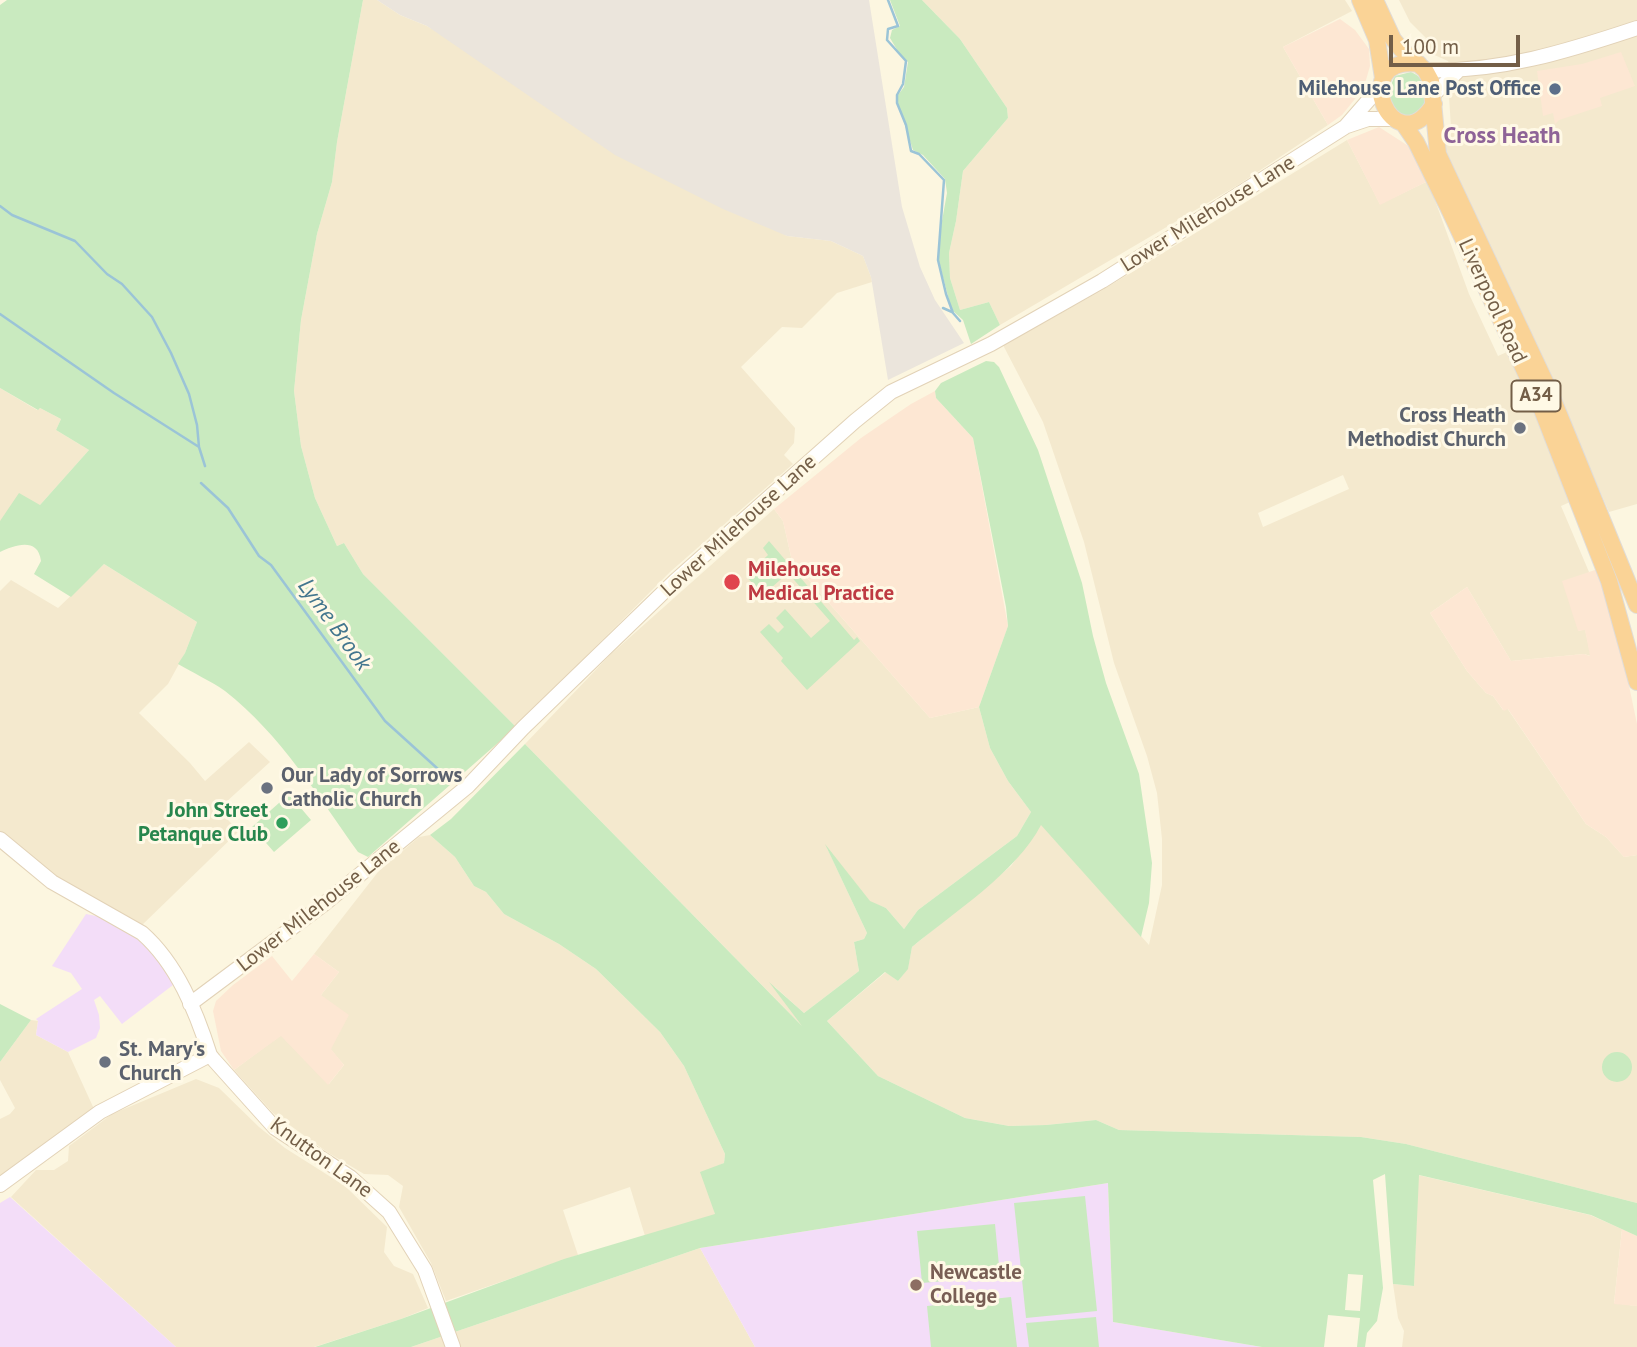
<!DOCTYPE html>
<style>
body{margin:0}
#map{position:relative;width:1637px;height:1347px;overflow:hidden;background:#fcf6e0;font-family:"PT Sans",sans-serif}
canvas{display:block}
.scale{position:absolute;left:1389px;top:35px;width:131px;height:32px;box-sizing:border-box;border:4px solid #735e47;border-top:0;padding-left:9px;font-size:21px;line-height:24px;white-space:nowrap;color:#735e47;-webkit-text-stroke:5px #fff9e6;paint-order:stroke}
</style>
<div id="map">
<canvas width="1637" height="1347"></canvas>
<div class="scale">100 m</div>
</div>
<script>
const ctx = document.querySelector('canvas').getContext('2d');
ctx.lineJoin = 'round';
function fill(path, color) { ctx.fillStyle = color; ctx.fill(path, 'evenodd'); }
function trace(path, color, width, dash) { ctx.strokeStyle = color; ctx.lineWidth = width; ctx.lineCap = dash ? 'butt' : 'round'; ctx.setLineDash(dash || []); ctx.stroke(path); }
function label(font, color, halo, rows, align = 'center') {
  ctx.font = font + ' "PT Sans",sans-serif'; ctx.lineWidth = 6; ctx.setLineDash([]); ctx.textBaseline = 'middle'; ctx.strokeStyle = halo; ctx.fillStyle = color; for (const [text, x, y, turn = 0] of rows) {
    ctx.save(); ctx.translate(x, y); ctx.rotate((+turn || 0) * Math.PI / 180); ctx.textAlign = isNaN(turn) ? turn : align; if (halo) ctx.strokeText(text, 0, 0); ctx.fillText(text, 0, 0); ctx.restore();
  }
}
const residential = new Path2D(`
 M363,0H377L400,15L427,26L787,236L831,241L863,256L871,277L872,282L837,293L802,328L782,327L741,367L795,428L794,443L784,455L793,464L670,572L516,727L363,574L344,543L337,546L315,498L301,446L294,391L301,320L317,234L332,182L337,142Z
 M922,0H1345L1352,11L1283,47L1328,125L1238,185L1000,325L989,302L960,310L950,278L949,253L956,221L963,171L1008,118L1007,108L960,39Z
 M1399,0H1637V504L1609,512L1526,321L1445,150L1444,131L1451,128L1449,96L1457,84L1448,61L1421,49L1426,38L1410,22Z
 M1347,140L1380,204L1428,181L1469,294L1498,356L1509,351L1570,502L1561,506L1589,572L1579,631L1585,629L1591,656L1584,654L1511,661L1467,587L1430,613L1467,671L1486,693L1493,696L1503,710L1507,708L1586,824L1606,837L1624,857L1637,855V1203L1406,1144L1361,1137L1119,1130L1096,1120L1046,1125L1009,1126L965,1118L878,1076L827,1021L886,972L898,981L908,968L912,947L1011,866L1041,824L1149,945L1162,885V839L1157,793L1147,756L1114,663L1084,542L1043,422L1003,345L1101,291ZM1343,475L1349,489L1263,527L1258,513Z
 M0,388L37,410L40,408L61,419L56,430L89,450L40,505L0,521Z
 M774,509L783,521L792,561L930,718L979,707L990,748L1008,781L1031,812L1017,836L918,910L904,929L886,908L870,902L827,848L867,933L864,939L854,942L859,971L804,1013L774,986L809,1033L525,744L610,655Z
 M104,564L197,622L185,653L168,684L139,713L190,763L205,781L249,742L270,762L225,803L220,800L214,806L239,831L140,927L58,881L0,833V591L11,580L58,608Z
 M430,835L455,857L474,886L486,892L504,914L559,944L596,969L660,1032L684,1066L725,1154L724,1163L713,1168L715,1215L645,1236L630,1187L563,1210L578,1255L446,1301L431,1263L399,1207L403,1186L388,1175L364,1174L327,1152L273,1113L234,1070L281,1035L329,1084L344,1065L331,1050L321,995L339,972L314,954L378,872L419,837Z
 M31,1020L38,1021L36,1035L68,1052L94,1109L0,1176V1119L10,1114L15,1108L0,1080V1062Z
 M196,1079L219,1088L259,1127L285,1148L345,1186L387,1227L384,1252L394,1266L413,1274L428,1308L401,1319L314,1347H176L11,1197L36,1170H54L68,1161L69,1146L112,1114Z
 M1418,1175L1590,1215L1622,1229L1614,1303L1637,1306V1347H1402L1404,1331L1398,1318L1393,1284L1414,1286Z
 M700,1248L755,1347H411Z`);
const commercial = new Path2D(`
 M1340,19L1355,30L1369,49L1370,66L1366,80L1359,94L1342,115L1328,125L1283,47Z
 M1621,52L1635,86L1600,98L1602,106L1559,120L1555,124L1553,113L1543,116L1537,71L1582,64Z
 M1379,127L1410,147L1428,181L1380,205L1347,140Z
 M935,391L936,398L973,438L1008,626L979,707L930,718L792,561L783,521L774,509L861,438L911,404Z
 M1598,569L1623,657L1637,724V855L1624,857L1606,837L1586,824L1508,709L1504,711L1493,696L1486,693L1467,671L1430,613L1467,587L1511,661L1584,654L1590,656L1585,630L1578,631L1562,581Z
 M314,954L339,972L321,995L349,1015L331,1049L344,1065L328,1085L281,1036L234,1070L221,1051L213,1011L216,1001L233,985L272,956L292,981Z
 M1622,1229L1637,1236V1306L1614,1304Z`);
const industrial = new Path2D(`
 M377,0H869L902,207L920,267L935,300L964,343L888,380L871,277L863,256L831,241L787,236L723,209L615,155L427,26L400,15Z`);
const education = new Path2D(`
 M86,914L106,918L142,942L162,962L173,985L122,1024L100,996L94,1000L99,1015L100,1028L96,1038L68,1052L36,1035L38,1021L36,1019L82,989L71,973L52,966Z
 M1108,1183L1113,1322L1262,1347H755L700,1248Z
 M10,1197L176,1347H0V1203Z`);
const green = new Path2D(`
 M7,0H363L337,142L332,182L317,234L301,320L294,391L301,446L315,498L337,546L344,543L363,574L516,727L368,857L358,852C318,796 280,734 225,691C211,681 193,673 178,664L185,653L197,622L104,564L71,597L34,574L41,561C38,536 13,546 0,552V521L19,493L40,505L89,450L56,430L61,419L40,408L38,410L0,388V5Z
 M890,0H922L960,39L1007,108L1008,118L963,171L956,221L949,253L950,278L960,310L989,302L1000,325L971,344L963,320L953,311L949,300L938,258L940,232L947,193L945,179L923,155L913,150L898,104V95L904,87L908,62L899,53L890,38L892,30L900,26Z
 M1411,72C1428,79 1428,97 1421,112C1416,113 1408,116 1404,116C1386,112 1388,87 1395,76Z
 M986,361L994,362L999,367L1038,450L1082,583L1093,636L1106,683L1139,774L1152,863L1149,903L1141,937L1041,825C1017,872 953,913 912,947L908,969L898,981L885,972L827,1021L878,1076L965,1118L1009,1126L1046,1125L1096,1120L1119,1130L1361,1137L1406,1144L1637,1203V1236L1591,1215L1419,1175L1414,1286L1393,1284L1385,1174L1373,1180L1383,1288L1377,1321L1367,1333L1365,1347H1357L1360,1318L1328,1315L1324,1347H1262L1113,1322L1108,1183L700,1248L411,1347H315L401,1319L564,1259L715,1214L700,1172L724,1163L725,1154L684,1066L660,1032L596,969L559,944L504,914L486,892L474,886L455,857L430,835L451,819L525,744L802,1026L769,982L804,1013L859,971L854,942L864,939L867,933L825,844L870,901L886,908L904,929L918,910L1017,836L1031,812L1008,781L990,748L979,707L1008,626L1006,607L973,438L936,398L935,391L941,383ZM1348,1274L1363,1275L1360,1311L1345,1310Z
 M769,541L854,640L857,637L860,641L807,690L781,661L783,658L760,632L769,624L778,633L784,627L776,618L785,609L811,638L830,621L788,573L763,595L746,576L768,555L763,548Z
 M289,794L311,820L274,852L252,827Z
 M0,1004L31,1020L0,1062Z
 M1602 1067a15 15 0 1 1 30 0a15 15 0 1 1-30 0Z
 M1085,1196L1097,1311L1026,1318L1014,1203Z
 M995,1224L1000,1276L922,1283L917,1231Z
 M1011,1297L1017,1347H931L927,1306Z
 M1096,1317L1099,1347H1029L1026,1323Z`);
const stream = new Path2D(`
 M888,0L898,26L888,29L887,40L906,61L903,84L897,95V103L906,125L911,151L919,154L944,180L938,260L946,294L953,313L960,321
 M0,206L12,215L75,241L107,274L122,284L152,317L171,353L189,394L197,425L199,447
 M943,308L952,312
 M0,314L114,393L199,447L205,466
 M201,483L228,508L259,556L271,565L385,721L449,779`);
const secondary = new Path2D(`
 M1425,70C1498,73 1568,51 1637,28
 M1434,94L1458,71
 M1347,126L1368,119H1394
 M0,839L52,882L142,933C177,964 196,1011 210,1055L214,1060L275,1128L350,1177L389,1212L425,1270L453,1347
 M190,1004L324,904L468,786L523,728L675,581L855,421L891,392L991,344L1102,281L1345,127L1380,87
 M0,1185L100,1112L210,1055`);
const trunk = new Path2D(`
 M1360,0L1377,40L1383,78
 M1375,0L1393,39L1401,49L1425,70L1431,81L1438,154L1549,390L1637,605
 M1419,64C1346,54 1393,168 1434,104
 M1403,123L1416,142L1448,207L1537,397L1609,581L1637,682`);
const markers = [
 [1555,89,7,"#5c6f8a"],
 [1520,428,7,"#6b7280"],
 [732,582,9,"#e0444e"],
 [267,788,7,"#6b7280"],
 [282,823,7,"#2e9e5b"],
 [105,1062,7,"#6b7280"],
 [916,1285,7,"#8d6e63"]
];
const shields = [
 [1536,396,49]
];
const shieldNames = [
 ["A34",1536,396]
];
const serviceNames = [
 ["Milehouse Lane Post Office",1541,89]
];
const streetNames = [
 ["Lower Milehouse Lane",1208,214,-32],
 ["Liverpool Road",1492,301,65],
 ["Lower Milehouse Lane",739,526,-42],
 ["Lower Milehouse Lane",319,906,-38],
 ["Knutton Lane",321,1158,36]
];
const worshipNames = [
 ["Cross Heath",1506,416,"right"],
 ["Methodist Church",1506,440,"right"],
 ["Our Lady of Sorrows",281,776],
 ["Catholic Church",281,800],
 ["St. Mary's",119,1050],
 ["Church",119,1074]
];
const healthNames = [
 ["Milehouse",748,570],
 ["Medical Practice",748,594]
];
const leisureNames = [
 ["John Street",268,811],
 ["Petanque Club",268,835]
];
const educationNames = [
 ["Newcastle",930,1273],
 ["College",930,1297]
];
const neighbourhoodNames = [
 ["Cross Heath",1502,136]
];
const waterNames = [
 ["Lyme Brook",334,625,54]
];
fill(residential, '#f4e9ce');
fill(commercial, '#fde7d3');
fill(industrial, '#ebe5dc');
fill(education, '#f3ddf8');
fill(green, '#c9eabf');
trace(stream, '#9bc4d7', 2.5);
trace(secondary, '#e2d2b7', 16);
trace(trunk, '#e0dcd7', 18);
trace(secondary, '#fff', 14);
trace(trunk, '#fad396', 16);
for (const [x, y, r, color] of markers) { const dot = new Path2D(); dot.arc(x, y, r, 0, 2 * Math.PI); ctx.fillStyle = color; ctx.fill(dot); trace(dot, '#fff9e6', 2.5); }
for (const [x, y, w] of shields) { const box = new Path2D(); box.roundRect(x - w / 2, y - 15.5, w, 31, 5); ctx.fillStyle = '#fff9e6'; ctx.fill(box); trace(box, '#735e47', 2); }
label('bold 19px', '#735e47', null, shieldNames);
label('bold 21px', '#4e5e75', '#fff9e6', serviceNames, 'right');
label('21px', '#735e47', '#fff9e6', streetNames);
label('bold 21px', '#5b616d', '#fff9e6', worshipNames, 'left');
label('bold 21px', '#be3a42', '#fff9e6', healthNames, 'left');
label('bold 21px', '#27864d', '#fff9e6', leisureNames, 'right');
label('bold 21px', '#785e54', '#fff9e6', educationNames, 'left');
label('bold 23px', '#8e6397', '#fff9e6', neighbourhoodNames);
label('italic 23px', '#43768e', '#fff9e6', waterNames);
</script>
